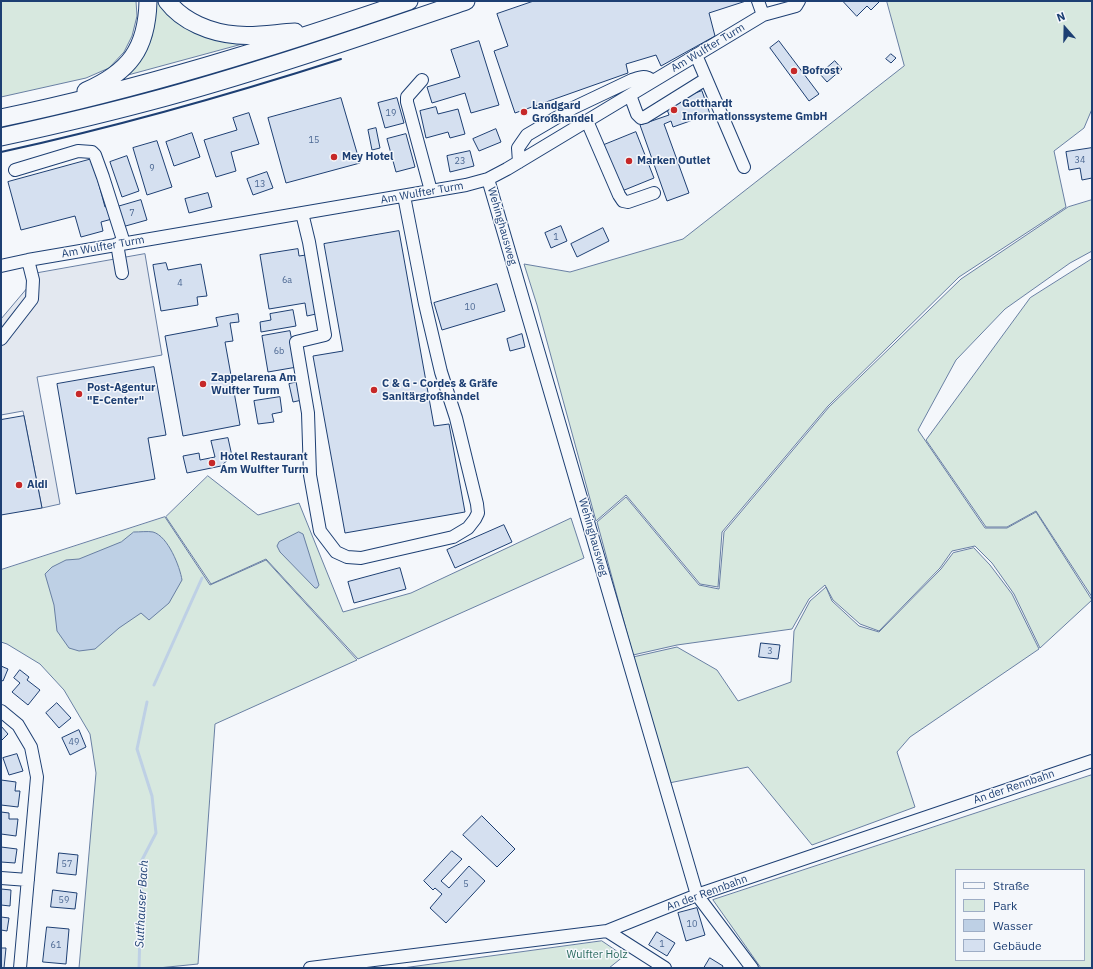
<!DOCTYPE html>
<meta charset="utf-8">
<style>
body{margin:0}
#map{position:relative;width:1093px;height:969px;overflow:hidden;background:#f4f7fb;font-family:"IBM Plex Sans",sans-serif}
canvas{display:block}
.frame{position:absolute;inset:0;border:2px solid #1d3f73;pointer-events:none}
.legend{position:absolute;left:955px;top:869px;width:130px;height:92px;box-sizing:border-box;background:#f4f7fb;border:1px solid #9eadc5;margin:0;padding:5px 7px;list-style:none;font-size:12px;color:#1d3f73}
.legend li{display:flex;align-items:center;gap:8px;height:20px}
.legend b{width:20px;border:1px solid #9eadc5}
.north{position:absolute;left:1045px;top:8px;width:40px;height:40px;-webkit-text-stroke:3px #f4f7fb;paint-order:stroke;rotate:340deg;font-size:11px;font-weight:700;line-height:16px;text-align:center;color:#1d3f73}
.north::after{content:'';display:block;margin:auto;width:14px;height:18px;background:#1d3f73;clip-path:polygon(50% 0,100% 100%,50% 72%,0 100%)}
</style>
<div id="map">
<canvas width="1093" height="969"></canvas>
<div class="frame"></div>
<ul class="legend">
<li><b style="height:5px;background:#f4f7fb"></b>Straße</li>
<li><b style="height:11px;background:#d7e8df"></b>Park</li>
<li><b style="height:11px;background:#bed0e5"></b>Wasser</li>
<li><b style="height:11px;background:#d5e0f0"></b>Gebäude</li>
</ul>
<div class="north">N</div>
</div>
<script>
const ctx = document.querySelector('canvas').getContext('2d');
ctx.lineJoin = 'round';
function fill(path, color) { ctx.fillStyle = color; ctx.fill(path, 'evenodd'); }
function trace(path, color, width, dash) { ctx.strokeStyle = color; ctx.lineWidth = width; ctx.lineCap = dash ? 'butt' : 'round'; ctx.setLineDash(dash || []); ctx.stroke(path); }
function label(font, color, halo, rows, align = 'center') {
  ctx.font = font + ' "IBM Plex Sans",sans-serif'; ctx.lineWidth = 3; ctx.setLineDash([]); ctx.textBaseline = 'middle'; ctx.strokeStyle = halo; ctx.fillStyle = color; for (const [text, x, y, turn = 0] of rows) {
    ctx.save(); ctx.translate(x, y); ctx.rotate((+turn || 0) * Math.PI / 180); ctx.textAlign = isNaN(turn) ? turn : align; if (halo) ctx.strokeText(text, 0, 0); ctx.fillText(text, 0, 0); ctx.restore();
  }
}
const green = new Path2D(`
 M1,1H136L137,16L132,36L124,52L109,68L86,78L1,97Z
 M150,1H162L246,43L117,78Z
 M887,1H1092V109L1084,128L1054,151L1066,207L959,277L828,406L722,532L718,587L700,584L626,495L596,521L537,305L524,264L570,272L683,239L904,66Z
 M1092,200V251L1070,263L1005,309L956,360L918,430L985,528H1007L1036,512L1092,600L1040,648L1014,594L992,563L975,546L952,551L940,568L879,631L860,624L833,600L825,585L809,599L792,629L677,645L633,655L597,522L626,497L699,585L719,589L724,532L829,407L961,279L1068,207Z
 M1092,259V597L1036,511L1007,527H986L926,440L1030,298Z
 M208,476L258,515L299,503L343,612L411,593L571,518L584,558L358,659L266,559L211,584L166,517Z
 M165,517L210,585L266,560L357,660L215,724L198,964L158,968H79L96,773L90,734L64,690L40,664L7,644L1,642V570Z
 M974,548L990,565L1012,594L1039,649L910,737L897,752L915,807L812,845L748,767L669,783L633,657L677,647L717,670L738,701L791,682L794,631L810,601L826,587L832,601L859,626L879,632L941,569L953,553Z
 M1092,775V968H761L713,900ZM956,870H1084V960H956Z
 M602,941L624,956L609,968H403Z`);
const parking = new Path2D(`
 M145,254L162,355L37,377L60,504L42,508L23,411L1,415V319L28,287L27,275Z`);
const water = new Path2D(`
 M134,532C140,532 148,531 153,532C168,536 180,567 182,580L169,603L149,620L141,613L119,628L95,649L79,651L69,648L57,631L54,605L45,574L52,567L66,560L79,559L121,542Z
 M299,532L303,534L319,585L317,588H315L280,552L277,546L279,542Z`);
const stream = new Path2D(`
 M154,685L202,578
 M139,968L142,860L156,833L152,796L137,749L147,702`);
const building = new Path2D(`
 M534,1H746L709,13L715,36L661,66L656,55L626,64L628,73L515,113L494,51L508,46L497,14Z
 M843,1H880L871,10L867,6L857,16Z
 M479,41L499,105L471,113L465,93L432,103L427,87L460,77L451,50Z
 M779,41L819,94L809,101L770,48Z
 M891,54L896,58L891,63L886,59Z
 M835,61L842,69L827,82L820,74Z
 M702,91L710,114L673,127L671,121L664,124L689,193L667,201L640,125L669,115L665,104Z
 M341,98L360,163L286,183L268,118Z
 M397,98L404,123L385,128L378,103Z
 M436,107L438,114L458,109L465,134L450,138L448,132L426,138L420,111Z
 M249,113L259,144L231,152L236,171L216,177L204,140L237,130L233,118Z
 M376,128L380,148L372,150L368,130Z
 M496,129L501,142L479,151L473,139Z
 M636,132L654,178L622,191L604,145Z
 M192,133L200,157L174,166L166,142Z
 M406,134L415,167L396,172L387,139Z
 M157,141L172,187L147,195L133,148Z
 M1092,148V178L1082,180L1080,168L1069,170L1066,152Z
 M470,151L474,166L450,172L447,156Z
 M127,156L139,191L122,197L110,162Z
 M92,159L105,207L108,206L112,219L101,222L103,231L81,237L75,216L21,230L8,182Z
 M267,172L273,188L253,195L247,179Z
 M208,193L212,207L189,213L185,199Z
 M141,200L147,220L122,227L117,207Z
 M561,226L567,241L551,248L545,233Z
 M603,228L609,241L577,257L571,244Z
 M399,231L434,426L449,424L465,512L345,533L313,356L343,351L324,244Z
 M298,249L299,256L306,255L316,314L307,316L305,303L269,309L260,255Z
 M166,263L168,270L201,264L207,296L197,297L198,305L161,311L153,265Z
 M497,284L505,311L442,330L434,303Z
 M293,310L296,326L261,332L260,322L271,320L270,314Z
 M238,314L239,322L230,323L233,341L225,342L240,425L183,436L165,336L218,326L216,318Z
 M290,331L297,367L268,372L262,336Z
 M522,334L525,347L510,351L507,339Z
 M154,367L166,435L148,438L155,479L76,494L57,384Z
 M298,382L302,400L293,402L289,384Z
 M280,397L282,412L272,414L274,422L258,424L254,401Z
 M24,416L42,508L1,515V420Z
 M228,438L232,456L221,466L187,473L183,456L199,453L200,460L215,457L211,441Z
 M504,525L512,542L455,568L447,550Z
 M400,568L406,589L354,603L348,582Z
 M761,643L780,645L778,659L759,657Z
 M1,666L8,669L3,681L1,680Z
 M20,670L29,677L27,680L40,690L28,705L12,692L20,683L14,678Z
 M57,703L71,718L59,728L46,713Z
 M1,726L8,734L1,741Z
 M79,730L86,747L70,755L62,738Z
 M17,754L23,771L9,775L3,758Z
 M1,780L16,782L15,791H20L18,807L1,805Z
 M1,812L9,813V819H18L16,836L1,834Z
 M482,816L515,849L497,867L463,835Z
 M1,847L17,849L15,863L1,862Z
 M452,851L462,859L441,881L449,888L469,866L485,881L446,923L430,908L442,894L435,888L433,890L424,881Z
 M59,853L78,855L76,875L57,873Z
 M1,889L11,890L10,906L1,905Z
 M53,890L77,893L75,909L51,907Z
 M697,908L705,935L686,941L678,913Z
 M1,917L9,918L7,931L1,930Z
 M47,927L69,929L66,964L43,962Z
 M657,932L675,943L667,956L649,945Z
 M1,948H6L4,968H1Z
 M710,958L723,966L722,968H704Z`);
const minor = new Path2D(`
 M758,1L763,15
 M696,55L744,167
 M422,80L407,97V102L431,191
 M630,95L637,114L641,118L645,117L706,79
 M587,121L619,195L623,201L628,202L654,193
 M519,162L518,148L527,135L573,108L632,80C641,77 645,75 653,81
 M15,170L78,151L92,152L95,155L103,177L124,243
 M488,179L697,895L752,968
 M302,213L309,242L325,335L296,342L308,413L310,475L320,531L336,552L347,557L361,558L453,537L468,528L475,519L478,513L477,504L456,418L441,372L425,304L404,196
 M117,244L122,273
 M1,266L28,260L466,185L488,179L507,169L763,15L796,6L799,1
 M1,339L32,299L33,280L28,260
 M1,711L18,725L31,747L37,777L20,968
 M1,878L28,880
 M607,931L665,968
 M310,968L607,931L697,895L1092,761`);
const highway = new Path2D(`
 M167,1C183,22 211,33 237,35C256,37 276,33 295,32
 M86,91C129,72 147,49 148,1
 M1,118C140,89 275,47 409,1
 M1,137C56,125 111,112 166,97C267,69 366,35 466,1`);
const wall = new Path2D(`
 M1,152C116,127 229,95 341,59`);
const markers = [
 [794,71,4,"#c62828"],
 [674,110,4,"#c62828"],
 [524,112,4,"#c62828"],
 [334,157,4,"#c62828"],
 [629,161,4,"#c62828"],
 [203,384,4,"#c62828"],
 [374,390,4,"#c62828"],
 [79,394,4,"#c62828"],
 [212,463,4,"#c62828"],
 [19,485,4,"#c62828"]
];
const numberNames = [
 ["19",391,113],
 ["15",314,140],
 ["34",1080,160],
 ["23",460,161],
 ["9",152,168],
 ["13",260,184],
 ["7",132,213],
 ["1",556,237],
 ["6a",287,280],
 ["4",180,283],
 ["10",470,307],
 ["6b",279,351],
 ["3",770,651],
 ["49",74,742],
 ["57",67,864],
 ["5",466,884],
 ["59",64,900],
 ["10",692,924],
 ["1",662,944],
 ["61",56,945]
];
const streetNames = [
 ["Am Wulfter Turm",708,48,-31],
 ["Am Wulfter Turm",422,193,-10],
 ["Wehinghausweg",502,226,74],
 ["Am Wulfter Turm",103,247,-10],
 ["Wehinghausweg",593,537,74],
 ["An der Rennbahn",1014,787,-19],
 ["An der Rennbahn",707,893,-20]
];
const poiNames = [
 ["Bofrost",802,71],
 ["Gotthardt",682,104],
 ["Informationssysteme GmbH",682,117],
 ["Landgard",532,106],
 ["Großhandel",532,119],
 ["Mey Hotel",342,157],
 ["Marken Outlet",637,161],
 ["Zappelarena Am",211,378],
 ["Wulfter Turm",211,391],
 ["C & G - Cordes & Gräfe",382,384],
 ["Sanitärgroßhandel",382,397],
 ["Post-Agentur",87,388],
 ["\"E-Center\"",87,401],
 ["Hotel Restaurant",220,457],
 ["Am Wulfter Turm",220,470],
 ["Aldi",27,485]
];
const parkNames = [
 ["Wulfter Holz",597,955]
];
const waterNames = [
 ["Sutthauser Bach",142,904,-87]
];
fill(green, '#d7e8df');
trace(green, '#687fa3', 1);
fill(parking, '#e3e8f0');
trace(parking, '#687fa3', 1);
fill(water, '#bed0e5');
trace(water, '#687fa3', 1);
trace(stream, '#bed0e5', 3);
fill(building, '#d5e0f0');
trace(building, '#1d3f73', 1);
trace(minor, '#1d3f73', 14);
trace(highway, '#1d3f73', 19);
trace(minor, '#f4f7fb', 12);
trace(highway, '#f4f7fb', 17);
trace(wall, '#1d3f73', 2);
for (const [x, y, r, color] of markers) { const dot = new Path2D(); dot.arc(x, y, r, 0, 2 * Math.PI); ctx.fillStyle = color; ctx.fill(dot); trace(dot, '#f4f7fb', 1.5); }
label('9px', '#4b6792', null, numberNames);
label('11px', '#1d3f73', '#f4f7fb', streetNames);
label('bold 11px', '#1d3f73', '#f4f7fb', poiNames, 'left');
label('11px', '#2c6c60', '#f4f7fb', parkNames);
label('italic 12px', '#1d3f73', '#f4f7fb', waterNames);
</script>
